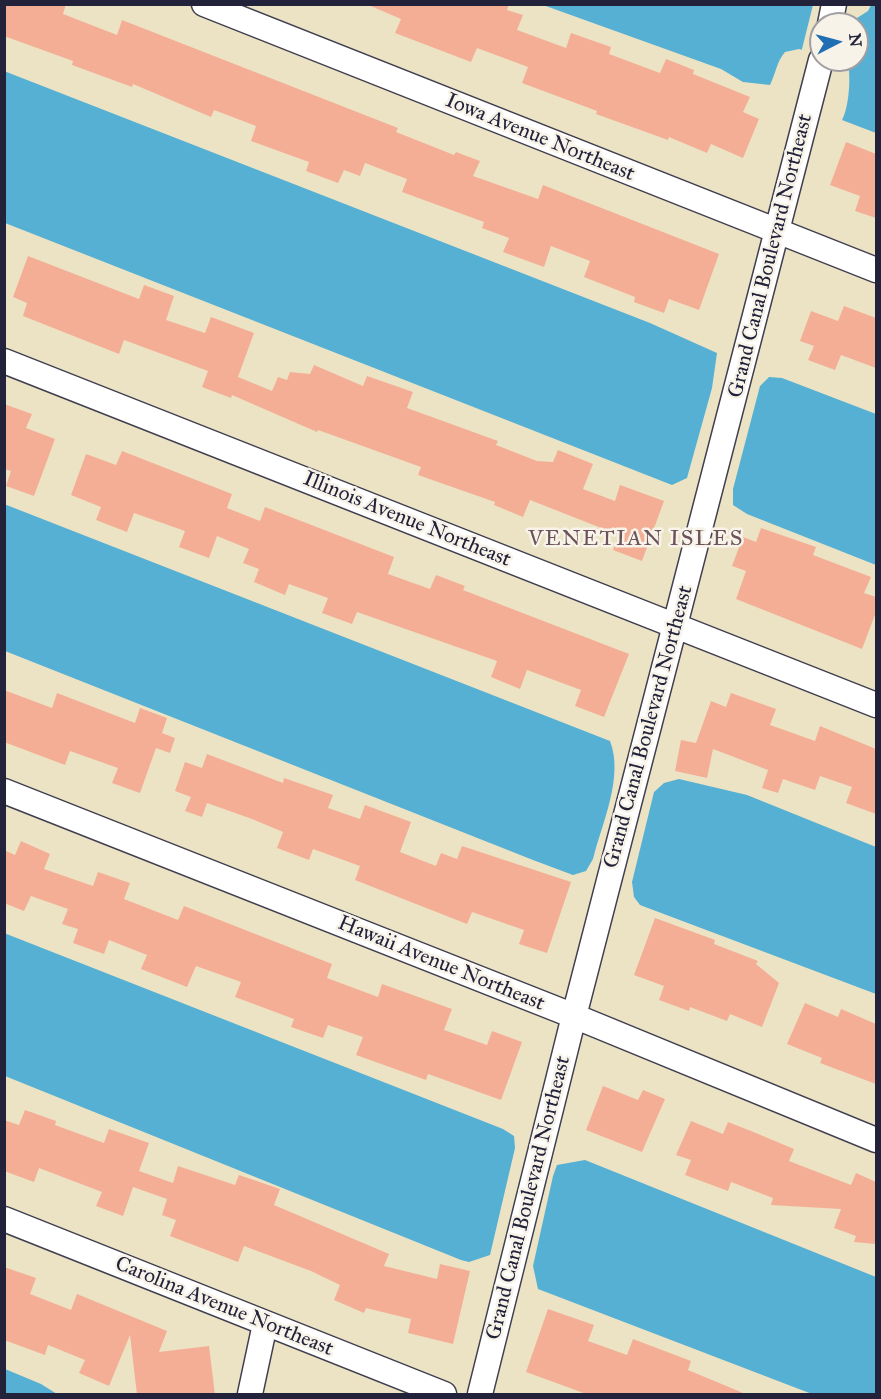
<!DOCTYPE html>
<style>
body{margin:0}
#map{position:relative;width:881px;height:1399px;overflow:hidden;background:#ece3c4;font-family:"IM FELL Great Primer",serif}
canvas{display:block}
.frame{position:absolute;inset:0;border:6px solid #22223b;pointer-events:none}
.north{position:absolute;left:809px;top:12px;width:60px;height:60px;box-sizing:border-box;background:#f7f3e8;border:2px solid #a29fa3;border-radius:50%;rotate:84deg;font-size:16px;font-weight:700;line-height:24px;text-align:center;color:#22223b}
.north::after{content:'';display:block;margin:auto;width:21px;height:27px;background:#1f6fb2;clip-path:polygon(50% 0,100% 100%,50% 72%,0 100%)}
</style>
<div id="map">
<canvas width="881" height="1399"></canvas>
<div class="frame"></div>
<div class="north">N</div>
</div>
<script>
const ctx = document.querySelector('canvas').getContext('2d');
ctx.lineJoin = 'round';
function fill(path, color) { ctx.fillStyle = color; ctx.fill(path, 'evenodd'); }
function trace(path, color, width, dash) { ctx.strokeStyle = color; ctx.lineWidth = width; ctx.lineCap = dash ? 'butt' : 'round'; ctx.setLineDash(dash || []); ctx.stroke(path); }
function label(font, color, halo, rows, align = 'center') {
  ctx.font = font + ' "IM FELL Great Primer",serif'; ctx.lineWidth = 5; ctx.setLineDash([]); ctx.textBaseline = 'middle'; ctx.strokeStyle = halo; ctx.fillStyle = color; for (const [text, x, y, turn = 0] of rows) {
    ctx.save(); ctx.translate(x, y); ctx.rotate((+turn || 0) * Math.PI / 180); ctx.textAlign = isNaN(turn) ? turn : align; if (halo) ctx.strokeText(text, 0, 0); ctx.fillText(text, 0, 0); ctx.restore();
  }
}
const water = new Path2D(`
 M810,4L857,18L868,11L871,5H876V133L842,120C849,107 851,78 848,63L839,60H857V24H821V55L799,49L785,52C776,63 776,73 770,85L743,82L721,69L543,5Z
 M4,71L650,323L717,353L712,388L687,478L672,485L5,223Z
 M769,377L782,378L876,414V565L747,514L733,505V489L760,386Z
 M4,504L610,741C624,777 602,823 593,859L586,871L573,875L533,860L5,651Z
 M679,779L747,795L876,847V994L640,905L634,897L632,882L654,792L664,783Z
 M4,933L503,1129L514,1136L515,1148L490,1255L469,1262L461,1260L5,1076Z
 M585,1160L876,1277V1394H812L538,1289L533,1266L553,1176L557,1165Z
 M5,1369L41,1384L57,1394H5Z`);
const pier = new Path2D(`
 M818,4L850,15L847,24H821V58L801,53L813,5Z`);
const building = new Path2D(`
 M4,4H66L63,14L117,35L122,20L398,128L396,132L454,155L456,152L480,161L473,176L538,199L543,185L719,254L699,310L669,299L664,313L634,302L635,297L584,277L590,261L551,246L544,267L503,252L509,238L482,228L484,222L402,192L407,179L365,163L360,176L344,170L338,183L306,171L309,162L251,141L256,126L214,110L211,117L133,84L132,87L72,65L73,61L4,36Z
 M366,4H509L507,10L523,15L517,30L566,48L571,33L611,47L609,54L660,73L666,59L694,70L693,74L750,97L743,112L759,119L743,158L711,144L707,153L669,137L668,140L596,114L597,111L522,83L528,67L477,48L471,62L395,33L401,19Z
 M846,142L876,154V218L855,211L860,196L830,185Z
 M28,256L139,299L144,285L174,296L166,320L205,333L211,317L254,333L238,377L272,391L278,377L287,380L290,372L310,374L314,365L363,386L367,376L413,392L407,408L498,441L496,445L537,461L553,462L558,450L593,464L583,489L615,501L620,485L664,501L642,561L613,550L619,535L530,500L523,517L494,505L495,502L418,475L421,467L318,430L317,432L232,395L231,398L202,387L208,371L124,340L119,354L23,316L27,303L13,297Z
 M844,306L876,318V368L841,355L835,370L808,360L814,346L800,341L811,311L838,321Z
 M4,404L32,414L26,428L55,439L34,496L6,486L11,471L4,469Z
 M122,451L232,494L227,508L260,521L265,507L394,557L388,574L430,589L436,575L465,586L463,590L629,654L604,717L575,706L581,690L527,670L520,689L491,677L497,661L357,612L352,624L322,613L328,598L289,584L285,595L254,582L259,569L243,563L249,549L217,536L209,558L179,547L185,531L134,513L127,532L96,520L101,507L71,495L86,454L116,465Z
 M761,528L816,547L813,555L871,577L864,593L876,597V612L862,649L736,599L746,571L732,566L743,537L756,542Z
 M4,690L52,708L57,693L135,723L140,708L167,718L162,733L175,738L170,753L156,748L140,793L112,783L118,768L70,751L65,765L4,742Z
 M731,693L776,709L770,725L815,741L820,726L876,749V814L846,803L852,787L820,776L815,790L783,779L778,793L762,788L768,770L713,749L707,778L675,771L681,740L696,743L711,701L726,707Z
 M207,754L283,783L284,778L333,795L328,808L360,819L365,805L411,822L400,852L436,866L441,853L457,859L462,846L571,882L547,953L519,944L524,930L472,912L467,924L355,880L360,866L313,849L309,860L277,848L283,832L252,819L207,803L202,817L185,811L191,797L175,791L185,762L202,768Z
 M21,841L50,854L44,869L93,886L98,872L130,883L124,899L178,920L184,906L332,964L327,978L378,997L382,984L452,1009L444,1030L487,1045L492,1031L522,1042L501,1100L428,1074L426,1080L356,1055L363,1037L328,1025L323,1038L291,1027L294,1019L235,997L241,982L196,966L187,987L141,969L147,955L109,940L104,954L73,943L78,929L62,924L68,909L31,896L24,911L4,903V850L15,855Z
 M655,918L715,940L714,944L758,961L756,964L779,983L762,1027L730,1014L727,1021L690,1007L689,1011L659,1000L664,986L634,975Z
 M805,1003L838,1017L841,1009L876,1024V1084L820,1063L822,1058L787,1044Z
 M603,1086L638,1100L643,1090L665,1099L642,1152L586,1130Z
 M25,1110L56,1121L55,1125L104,1143L109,1129L149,1143L139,1171L173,1183L178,1166L235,1185L239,1175L280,1189L274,1205L389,1254L384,1266L437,1279L440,1264L470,1271L453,1344L408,1333L411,1319L366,1308L364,1313L334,1300L340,1285L311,1271L244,1246L238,1262L170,1236L176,1220L162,1215L167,1199L133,1187L123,1216L96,1206L102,1192L39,1168L34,1182L4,1171V1120L19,1125Z
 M691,1121L723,1134L728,1122L751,1131L794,1149L789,1161L851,1185L856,1173L876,1182V1244L854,1242L856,1236L834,1228L841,1209L771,1205L773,1198L731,1182L728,1191L685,1175L691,1160L676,1155Z
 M4,1267L36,1278L30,1294L71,1310L77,1294L167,1331L159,1352L209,1346L215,1395H137L130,1335L109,1386L79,1373L85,1360L48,1345L45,1355L4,1340Z
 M548,1309L594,1325L588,1341L627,1355L633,1339L691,1361L688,1370L748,1395H589L526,1372Z`);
const minor = new Path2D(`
 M204,4L876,270
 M830,24L834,4
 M4,361L876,705
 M4,791L574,1016L876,1140
 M4,1219L444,1394
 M250,1394L265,1324
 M480,1394L574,1016L821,60`);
const streetNames = [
 ["Iowa Avenue Northeast",540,138,22],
 ["Grand Canal Boulevard Northeast",771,256,-76],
 ["Illinois Avenue Northeast",407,520,22],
 ["Grand Canal Boulevard Northeast",649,727,-75],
 ["Hawaii Avenue Northeast",441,964,22],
 ["Grand Canal Boulevard Northeast",529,1198,-76],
 ["Carolina Avenue Northeast",224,1307,22]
];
const neighbourhoodNames = [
 ["VENETIAN ISLES",636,540]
];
fill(water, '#55b0d3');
fill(pier, '#ece3c4');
fill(building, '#f4ae96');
trace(minor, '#403f50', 27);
trace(minor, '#fff', 24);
label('21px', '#22223b', '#f7f3e8', streetNames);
ctx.letterSpacing = '1.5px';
label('22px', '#6c535b', '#f7f3e8', neighbourhoodNames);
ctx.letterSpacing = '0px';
</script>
